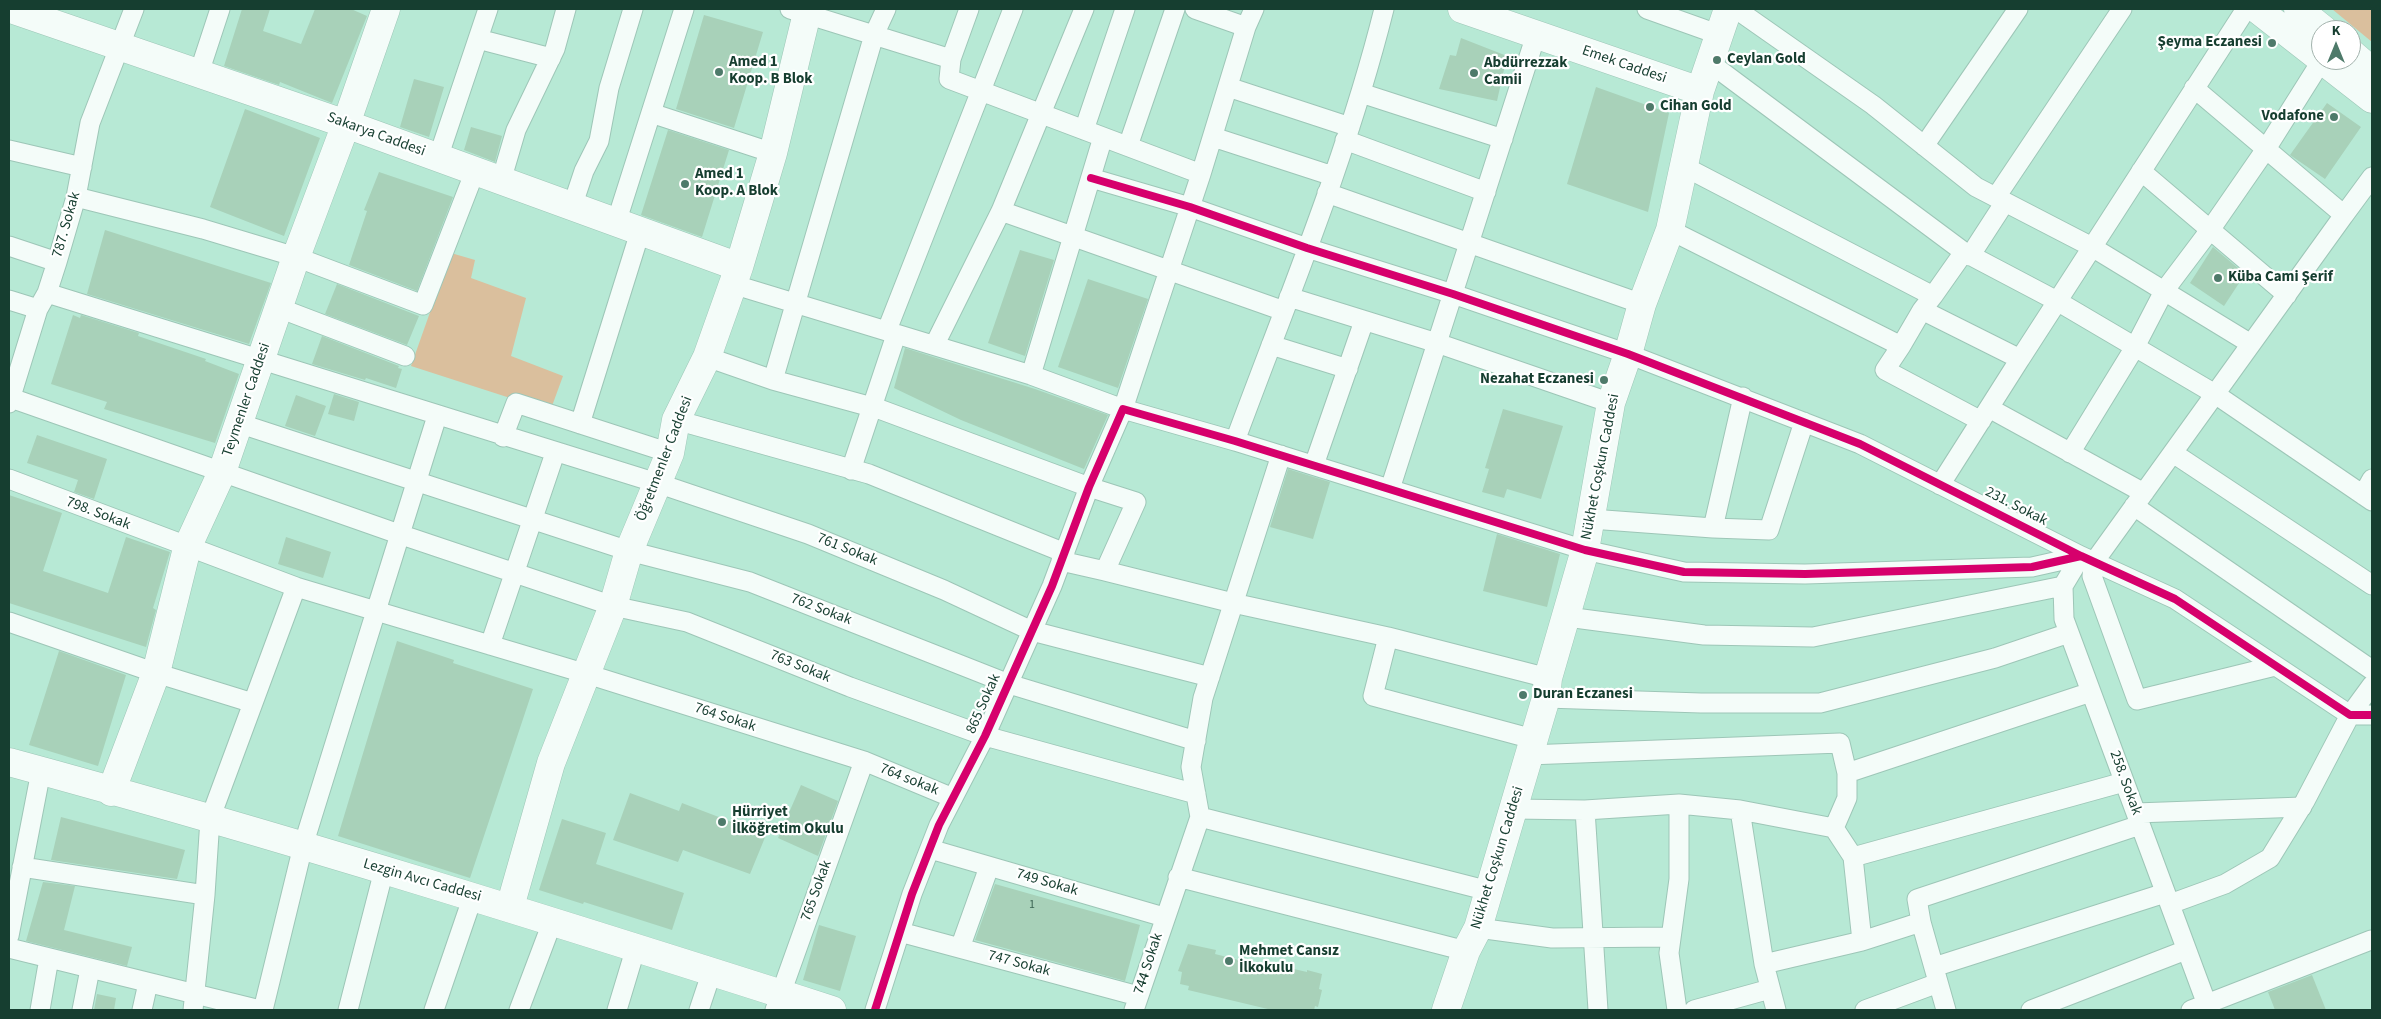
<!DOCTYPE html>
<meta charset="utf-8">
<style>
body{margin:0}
#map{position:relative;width:2381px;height:1019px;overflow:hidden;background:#b7e9d5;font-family:"Source Sans 3",sans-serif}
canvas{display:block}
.frame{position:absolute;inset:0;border:10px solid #163e30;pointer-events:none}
.north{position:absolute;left:2311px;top:20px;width:50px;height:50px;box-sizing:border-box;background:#fff;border:1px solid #a2b2ac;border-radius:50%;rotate:0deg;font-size:14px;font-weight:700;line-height:20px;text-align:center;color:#163e30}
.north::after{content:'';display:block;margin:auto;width:18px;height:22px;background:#4e7a6a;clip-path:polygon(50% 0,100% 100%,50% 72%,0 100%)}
</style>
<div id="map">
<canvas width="2381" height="1019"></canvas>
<div class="frame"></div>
<div class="north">K</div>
</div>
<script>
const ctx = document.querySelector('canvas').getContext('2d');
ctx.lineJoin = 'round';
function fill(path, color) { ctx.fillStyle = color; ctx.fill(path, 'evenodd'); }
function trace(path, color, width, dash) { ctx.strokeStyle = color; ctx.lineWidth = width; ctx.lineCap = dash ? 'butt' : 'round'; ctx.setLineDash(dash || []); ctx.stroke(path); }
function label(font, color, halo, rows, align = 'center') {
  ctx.font = font + ' "Source Sans 3",sans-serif'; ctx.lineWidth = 4.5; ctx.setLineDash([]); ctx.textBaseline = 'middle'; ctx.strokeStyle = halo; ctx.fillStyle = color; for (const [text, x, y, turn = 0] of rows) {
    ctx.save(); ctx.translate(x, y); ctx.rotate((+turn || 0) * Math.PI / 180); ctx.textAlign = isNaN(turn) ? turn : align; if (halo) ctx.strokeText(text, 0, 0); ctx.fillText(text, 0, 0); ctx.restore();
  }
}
const green = new Path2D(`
 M2332,9H2372V42Z
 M451,253L475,260L471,278L526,298L511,356L563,376L552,406L507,397L411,366Z`);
const building = new Path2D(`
 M242,9H270L263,31L301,44L315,9H351L367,16L332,103L280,82L279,85L224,66Z
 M704,15L763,32L734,128L676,109Z
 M1461,38L1507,56L1497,101L1439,89L1450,55L1456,56Z
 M414,79L444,87L429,137L400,127Z
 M1596,87L1669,113L1648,212L1567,184Z
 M2327,103L2361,127L2325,179L2290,155Z
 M245,109L320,138L284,236L210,207Z
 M471,127L502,136L495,162L464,150Z
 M668,130L729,150L702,237L641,215Z
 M379,172L453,197L417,291L349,265L367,211L364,210Z
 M105,230L271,283L249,344L87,294Z
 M2213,247L2245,274L2224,306L2190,283Z
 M1020,250L1054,260L1025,356L988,343Z
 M1088,279L1148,299L1118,388L1058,367Z
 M337,284L419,316L407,345L325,314Z
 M73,315L80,318L81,315L139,333L138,336L206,359L205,361L239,374L215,443L104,409L107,402L51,384Z
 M322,336L399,366L398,368L402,369L396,388L366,378L365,380L312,364Z
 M905,348L1035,389L1108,415L1084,469L961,420L894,388Z
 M334,394L359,402L354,421L328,414Z
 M296,395L326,406L315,436L285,426Z
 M1503,409L1563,426L1541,499L1507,489L1504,498L1482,492L1489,469L1485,468Z
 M37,435L107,459L94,499L74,492L78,480L27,463Z
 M1288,469L1330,482L1313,539L1270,527Z
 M9,495L62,513L43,571L108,593L126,537L170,552L153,608L156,610L146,647L9,603Z
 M1497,534L1560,554L1547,607L1483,591Z
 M286,537L331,552L323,578L278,564Z
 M397,641L454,660L453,663L533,689L470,878L338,836Z
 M59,651L126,675L98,766L29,745Z
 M801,785L838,801L818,856L778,838Z
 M630,793L679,811L682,803L766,835L750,874L683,850L678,862L613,840Z
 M61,817L185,850L177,879L51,860Z
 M562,819L606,833L596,864L684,893L672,930L584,902L583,904L539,890Z
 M43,882L75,886L64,930L132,947L127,966L26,941Z
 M995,884L1140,925L1125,981L975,940Z
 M819,925L856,936L840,991L803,980Z
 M1188,944L1216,950L1215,954L1262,966L1263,962L1307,972V970L1322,974L1319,989L1322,990L1318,1007L1315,1006L1314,1010H1272L1188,990L1189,986L1180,984L1182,972L1178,971Z
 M2312,975L2326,1010H2275L2268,992Z
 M97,994L116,998L114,1010H94Z`);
const street = new Path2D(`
 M790,9L951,59L949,79L1201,174L1246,27
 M1195,9L1246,27L1254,9
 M1647,9L1720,35
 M1736,9L1873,105L1976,187L2092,247L2251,344
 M478,39L551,58
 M951,59L969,9
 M1710,63L1964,252L2057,301L2215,394L2372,501
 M199,73L220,9
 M1228,87L1350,127
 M2194,88L2344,215L2372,177
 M1361,93L1503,139
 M651,113L773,153
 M1084,130L1125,9
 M1213,137L1333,176
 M1345,140L1486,192
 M1128,146L1175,9
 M1924,146L2018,9
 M9,150L82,167
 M438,158L488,9
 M1685,167L1933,296L1922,310
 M2141,171L2287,295
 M1091,178L1190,207L1307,248L1453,294L1628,354L1860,444L2081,556L2175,599L2350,715H2372
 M501,181L516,130L555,49L566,9
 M1327,193L1642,304
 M76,197L203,229L296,257L423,305L475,171
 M1996,197L2122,9
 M572,207L584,171L599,141L609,88L633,9
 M1001,211L1284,311
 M616,223L684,9
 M1670,230L1901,346L1922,310L2020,359L1940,485
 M9,246L57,262
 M1970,256L2005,202
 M732,284L1031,375L1123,409L1201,174
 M47,293L657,483L808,534L944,590L1032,631L1210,677
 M1933,296L1964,252
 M1289,297L1437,343L1611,403
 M9,300L38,309
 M279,308L405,356
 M887,330L1013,9
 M935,344L1001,211L1084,9
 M1271,345L1348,369
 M1901,346L1885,370L1981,421
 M707,357L773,380L879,409L1089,487L1136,502L1105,571L1233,603L1388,637L1548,678
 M2020,359L2246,9
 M1031,375L1103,137
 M773,380L874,35L886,9
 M11,398L393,532L613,606L687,622L850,687L985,736L1196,794
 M9,403L38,309L47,293L57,262L76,197L90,123L134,9
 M1989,408L2144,493
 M437,416L376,611L587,674L864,761L953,798
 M676,420L869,474L1065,553
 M238,423L629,551L750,582L1009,684L1196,741
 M580,424L640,232
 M503,437L516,403L670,453
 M1235,441C1288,298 1347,157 1384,9
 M2070,453L2135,347L2164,291L2210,230L2266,149L2322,60
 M2173,453L2372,585
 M1314,465L1364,321
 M851,470L896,335
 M9,479L296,587L210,819L205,895L22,867
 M1390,489L1536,35
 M2363,495L2372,479
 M2134,506L2372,670
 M1591,519L1713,528L1743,397
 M1713,528L1769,530L1804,422
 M2081,556L2063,586L2064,619L2209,1010
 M1061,561L1105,571
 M1567,617L1704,635L1813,637L2063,586
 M9,622L156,673L253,703
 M1388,637L1373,696L1533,739
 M490,645L555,453
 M2275,666L2137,700L2092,576L2094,562L2344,215
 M1546,698L1701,703H1820L1995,658L2069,633
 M1528,755L1840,743L1847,773L2091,692
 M1513,809L1585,810L1679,804L1740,810L1834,828L1853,857L1862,941L1764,964
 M1585,810L1598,1010
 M1740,810L1764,964L1776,1010
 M2136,813L2302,807
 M1200,817L1489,891
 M1834,828L1847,798V773
 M930,849L1164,917
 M1853,857L2124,782
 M1178,877L1466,951
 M2170,904L2225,884L2270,858L2305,801L2350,715L2372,685
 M1921,922L1917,899L2140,825
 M1478,928L1552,938L1671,937
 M900,932L1138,996
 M9,936L41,771
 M1862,941L1921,922L1946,1010
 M9,948L260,1010
 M960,948L989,867
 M1934,967L2165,893
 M40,1010L49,958
 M82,1010L90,969
 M142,1010L148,983
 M193,1010L205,895
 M263,1010L303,846L376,611L296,587
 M348,1010L384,870
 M434,1010L473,896
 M519,1010L553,920
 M617,1010L636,947
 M699,1010L712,971
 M775,1010L864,761
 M875,1010L912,894L939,825L985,736L1052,586L1089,487L1123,409L1235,441L1585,550L1684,572L1805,574L2032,567L2081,556
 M1134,1010L1200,817L1191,767L1203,698L1281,455
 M1677,1010L1669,953L1679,879V804
 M1694,1010L1770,989
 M1865,1010L1938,983
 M2031,1010L2186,950
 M2191,1010L2371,940`);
const secondary = new Path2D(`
 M11,9L346,124L739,267
 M1462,9L1700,91
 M2257,9L2321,59
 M2298,9L2324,30
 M2351,53L2372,71
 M2322,60L2372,99
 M9,762C286,837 559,923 832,1010
 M111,792L156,673L187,548L222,472L296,257L346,124L386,9
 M510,907L551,763L613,606L629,551L670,453L676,420L707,357L739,267L773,153L808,9
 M1446,1010L1466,951L1478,928L1546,698L1548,678L1585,550L1611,403L1628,354L1642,304L1670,230L1700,91L1728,9`);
const cycleway = new Path2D(`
 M1091,178L1190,207L1307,248L1453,294L1628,354L1860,444L2081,556L2175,599L2350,715H2372
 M875,1010L912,894L939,825L985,736L1052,586L1089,487L1123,409L1235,441L1585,550L1684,572L1805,574L2032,567L2081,556`);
const markers = [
 [2272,43,5,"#4e7a6a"],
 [1717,60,5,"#4e7a6a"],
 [719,72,5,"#4e7a6a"],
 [1474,73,5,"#4e7a6a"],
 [1650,107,5,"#4e7a6a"],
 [2334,117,5,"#4e7a6a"],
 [685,184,5,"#4e7a6a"],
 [2218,278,5,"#4e7a6a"],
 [1604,380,5,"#4e7a6a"],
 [1523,695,5,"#4e7a6a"],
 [722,822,5,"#4e7a6a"],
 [1229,961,5,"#4e7a6a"]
];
const numberNames = [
 ["1",1032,905]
];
const poiNames = [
 ["Şeyma Eczanesi",2262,43,"right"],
 ["Ceylan Gold",1727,60],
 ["Amed 1",729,63],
 ["Koop. B Blok",729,80],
 ["Abdürrezzak",1484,64],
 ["Camii",1484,81],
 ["Cihan Gold",1660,107],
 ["Vodafone",2324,117,"right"],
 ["Amed 1",695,175],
 ["Koop. A Blok",695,192],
 ["Küba Cami Şerif",2228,278],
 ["Nezahat Eczanesi",1594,380,"right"],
 ["Duran Eczanesi",1533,695],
 ["Hürriyet",732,813],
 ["İlköğretim Okulu",732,830],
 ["Mehmet Cansız",1239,952],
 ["İlkokulu",1239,969]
];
const streetNames = [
 ["Emek Caddesi",1624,65,19],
 ["Sakarya Caddesi",376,135,20],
 ["787. Sokak",67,225,-74],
 ["Teymenler Caddesi",247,400,-71],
 ["Öğretmenler Caddesi",665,459,-69],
 ["Nükhet Coşkun Caddesi",1601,467,-79],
 ["231. Sokak",2016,507,27],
 ["798. Sokak",98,514,21],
 ["761 Sokak",847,550,22],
 ["762 Sokak",821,610,21],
 ["763 Sokak",800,667,22],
 ["865 Sokak",984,704,-66],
 ["764 Sokak",725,718,18],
 ["764 sokak",909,780,22],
 ["258. Sokak",2125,783,70],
 ["Nükhet Coşkun Caddesi",1498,858,-73],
 ["Lezgin Avcı Caddesi",422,881,16],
 ["749 Sokak",1047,883,16],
 ["765 Sokak",817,891,-70],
 ["747 Sokak",1019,964,15],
 ["744 Sokak",1149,964,-72]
];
fill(green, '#dabf9d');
fill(building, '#a8d1b9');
trace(street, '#9dc6b7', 21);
trace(secondary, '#9dc6b7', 29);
trace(street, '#f4fcf9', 19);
trace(secondary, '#f4fcf9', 28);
trace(cycleway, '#d6006c', 8);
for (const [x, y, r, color] of markers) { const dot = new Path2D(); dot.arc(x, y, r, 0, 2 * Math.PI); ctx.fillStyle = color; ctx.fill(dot); trace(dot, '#fff', 2); }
label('12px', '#3b6453', null, numberNames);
label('bold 15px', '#163e30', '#fff', poiNames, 'left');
label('15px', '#163e30', '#fff', streetNames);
</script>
